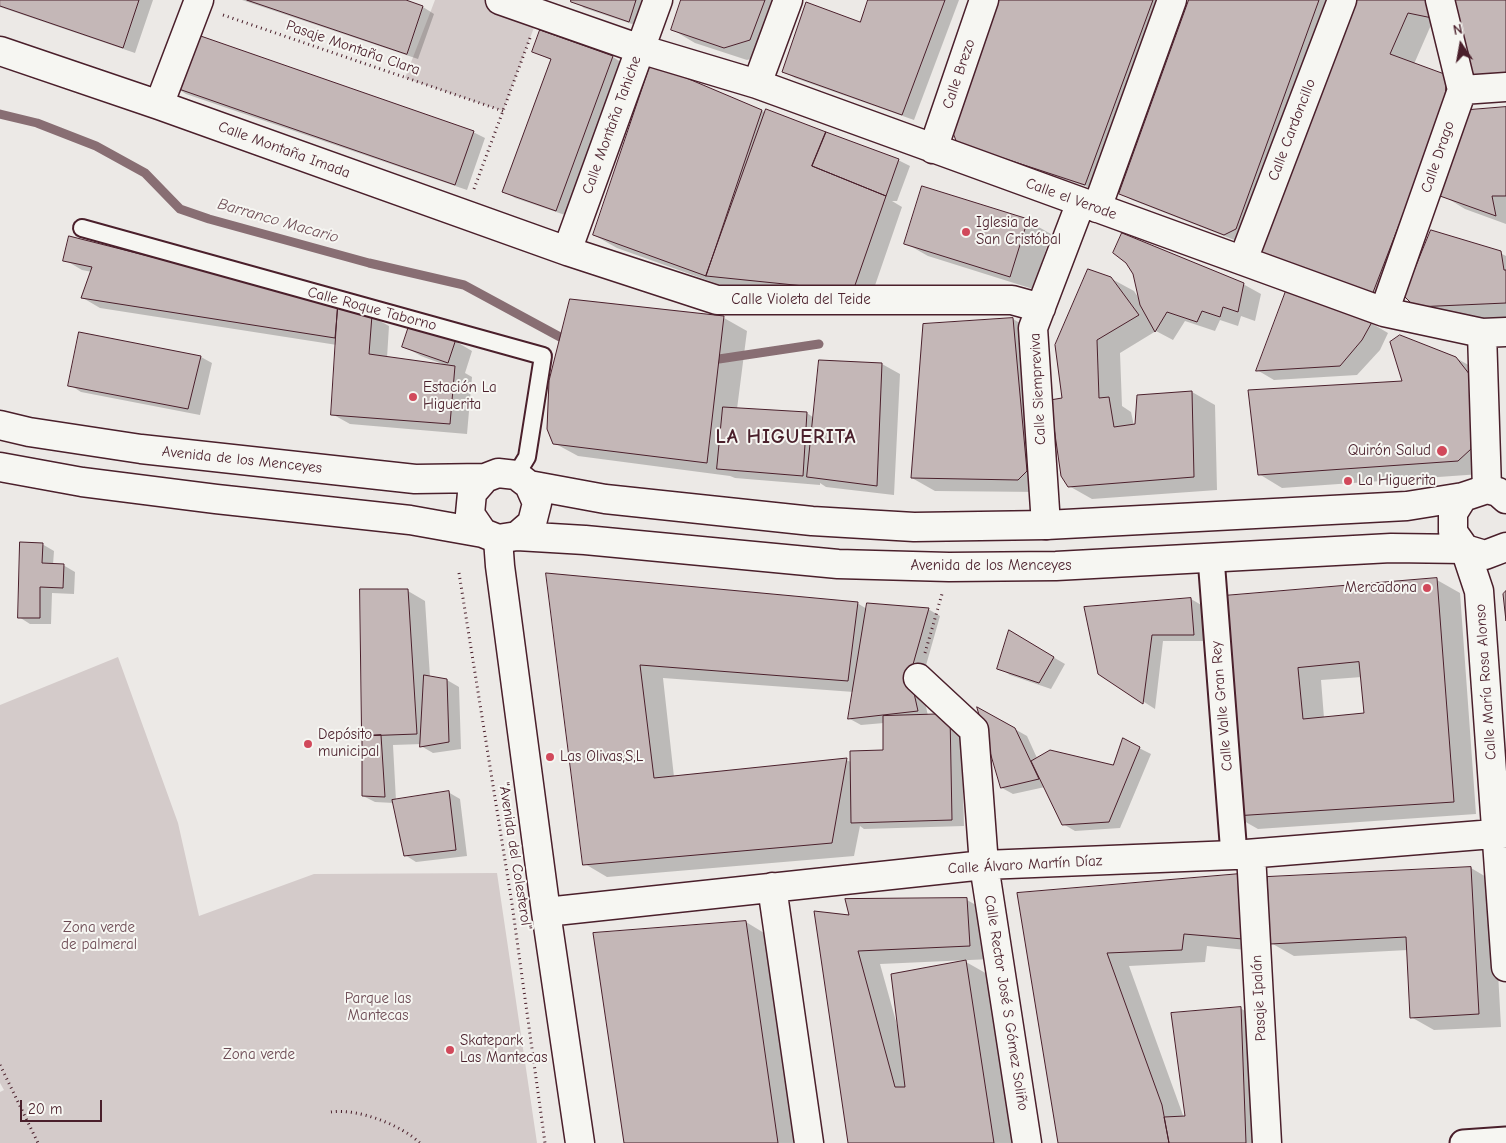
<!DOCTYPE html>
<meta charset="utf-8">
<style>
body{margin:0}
#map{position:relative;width:1506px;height:1143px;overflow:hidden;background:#ece9e6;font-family:"Comic Neue",sans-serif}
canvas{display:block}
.north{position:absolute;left:1436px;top:20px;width:50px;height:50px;-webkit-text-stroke:4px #f6f6f2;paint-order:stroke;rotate:348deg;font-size:14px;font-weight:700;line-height:20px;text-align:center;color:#4a1f2b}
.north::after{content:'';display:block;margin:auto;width:18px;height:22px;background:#4a1f2b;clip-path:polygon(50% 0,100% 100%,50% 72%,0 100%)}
.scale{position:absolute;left:20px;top:1100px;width:82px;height:22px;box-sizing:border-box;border:2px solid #4a1f2b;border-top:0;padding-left:6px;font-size:15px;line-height:18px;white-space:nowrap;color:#4a1f2b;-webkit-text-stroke:4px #f6f6f2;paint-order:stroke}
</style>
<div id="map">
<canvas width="1506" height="1143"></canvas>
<div class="north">N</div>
<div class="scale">20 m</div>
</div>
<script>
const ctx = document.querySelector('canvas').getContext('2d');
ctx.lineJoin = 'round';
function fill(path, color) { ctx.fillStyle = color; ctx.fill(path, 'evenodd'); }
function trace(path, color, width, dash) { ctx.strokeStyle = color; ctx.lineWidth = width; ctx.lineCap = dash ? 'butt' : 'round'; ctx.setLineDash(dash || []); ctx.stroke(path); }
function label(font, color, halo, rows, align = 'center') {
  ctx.font = font + ' "Comic Neue",sans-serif'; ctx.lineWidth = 4; ctx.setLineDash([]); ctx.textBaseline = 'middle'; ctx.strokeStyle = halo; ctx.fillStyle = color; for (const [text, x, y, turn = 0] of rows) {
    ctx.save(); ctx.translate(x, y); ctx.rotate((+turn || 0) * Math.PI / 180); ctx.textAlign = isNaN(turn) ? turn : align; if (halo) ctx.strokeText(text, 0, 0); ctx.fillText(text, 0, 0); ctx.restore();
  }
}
const green = new Path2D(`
 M435,0H500L539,14L503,111L405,78Z
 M118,657L178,823L199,916L314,874L497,873L537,1143H0V1092L4,1090L0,1083V705Z`);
const shadow = new Path2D(`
 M0,0H153L135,53L0,7Z
 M242,0H402L423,7L434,14L418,59Z
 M573,0H650L641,27L584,8Z
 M683,0H793L772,52L747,60L695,43L673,30Z
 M869,0H959L914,120L795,78L783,71L861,24Z
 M996,0H1167L1097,190L970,149Z
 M1191,0H1333L1237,241L1132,200L1121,194Z
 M1352,0H1506L1458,31L1431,25L1414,64L1446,76L1468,111L1506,108V224L1465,209L1442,195L1449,175L1447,174L1395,307L1284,265L1262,252Z
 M541,31L613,57L624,64L568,216L515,198L504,191L551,60L533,51Z
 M175,87L473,132L485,138L467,190L186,94Z
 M762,111L898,160L910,166L897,201H892L902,207L870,300L730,286L729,288L617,248L594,235Z
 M923,187L1028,221L1051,234L1033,289L928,256L905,243Z
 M70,237L371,316L389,326L387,358L445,365L421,356L403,346L455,341L472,351L465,373L472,377L467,434L350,424L332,414L337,345L100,308L83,298L92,272L82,270L65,260Z
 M1500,253L1506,256V317L1439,320L1416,306Z
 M1110,278L1134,291L1140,300L1243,284L1261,294L1255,321L1241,316L1238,326L1220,320L1215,331L1185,321L1173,340L1156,331L1120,353L1122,406L1131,412L1134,426L1192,392L1215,405L1217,490L1092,499L1069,486L1063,398Z
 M724,318L747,331L737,409L807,413L814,418L820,361L882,364L900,374L894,495L826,487L820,483V485L735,478L730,476L578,456L554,443Z
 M1013,319L1035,332L1041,492L935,491L912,478Z
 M1371,323L1388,333L1380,350L1357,375L1274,380L1257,370Z
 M201,357L212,363L200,415L81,392L70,385Z
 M1456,358L1479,371L1481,474L1282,488L1259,474L1404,382Z
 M42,544L54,551L53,565H63L75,572L74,594L52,593L51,624H30L19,617Z
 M547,575L857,603L867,609H928L940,616L921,683L928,716L961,722L964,826L864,829L860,826L854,856L607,877L585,864ZM663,678L854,692L850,719L861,725L884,723L885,751L851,762L846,760L674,777Z
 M1437,580L1460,593L1476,814L1258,829L1235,816L1224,597ZM1362,677L1365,714L1324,718L1321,680Z
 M408,591L425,601L430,677L447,680L459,687L461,749L433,753L421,746L422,744L393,745L396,801L448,792L460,799L467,856L416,862L405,855L394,803L375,802L363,796Z
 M1191,599L1203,606L1205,641H1163L1155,709L1099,673L1085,608Z
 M1010,632L1065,664L1051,689L1010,675L999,668Z
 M979,709L1027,736L1037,758L1114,766L1139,748L1151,754L1120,828L1075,831L1063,824L1045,787L1013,794L1002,788Z
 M1471,868L1493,881L1501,1027L1434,1030L1411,1017L1408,950L1294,956L1271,943Z
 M1240,875L1266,952L1207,946L1205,962L1129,966L1184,1118L1187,1117L1240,1008L1252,1015L1257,1143H1059L1018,894Z
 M967,900L990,913L992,959L880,964L897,1025L966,962L989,975L1015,1143H850V916Z
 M746,922L769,936L799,1143H625Z`);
const stream = new Path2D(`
 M0,114L37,123L96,146L145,173L180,209L209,219L369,263L464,285L560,337
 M719,359L819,344`);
const building = new Path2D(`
 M0,0H139L123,48L0,6Z
 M247,0H406L423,6L407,54Z
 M571,0H636L629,22L571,2Z
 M681,0H765L750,40L724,48L671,30Z
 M868,0H945L902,115L782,72L806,2L860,22Z
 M995,0H1153L1085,185L957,143L951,128Z
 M1189,0H1319L1236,229L1224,235L1119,194Z
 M1350,0H1432L1437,19L1408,13L1390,54L1447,75L1444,108L1372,295L1260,252Z
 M1450,0H1506V75L1467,77Z
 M540,30L613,56L556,211L502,192L551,59L532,52Z
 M192,33L474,131L455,185L173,87Z
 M651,63L762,110L706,276L593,235Z
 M1506,107V196H1492L1496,216L1440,196L1469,110Z
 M766,109L826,132L812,166L886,196L853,291L706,276Z
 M826,132L899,159L886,196L812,166Z
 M922,186L1028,219L1010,277L904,244Z
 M1431,230L1501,251L1504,270H1506V303L1415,307L1404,296Z
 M1122,233L1244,283L1238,312L1223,307L1220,317L1202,311L1197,322L1167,312L1155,332L1140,305L1133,274L1126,263L1113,253Z
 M69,236L338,304L335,338L81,298L92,267L63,261Z
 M1088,269L1111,277L1139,315L1097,340L1099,398L1109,397L1114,427L1135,424L1137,395L1192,391L1194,477L1068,487L1061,476L1050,400L1062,398L1055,345Z
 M1286,291L1372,322L1362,340L1340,366L1256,371Z
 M570,299L724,316L707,463L553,444L547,429L549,381Z
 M338,304L372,315L369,354L455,366L450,424L331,415Z
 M1013,318L1027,471L1018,480L911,478L923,324Z
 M410,323L456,339L448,363L402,347Z
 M79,332L201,356L188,409L68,386Z
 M1400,335L1456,357L1470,375L1471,449L1458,461L1258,475L1248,390L1402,381L1390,342Z
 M819,360L882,363L877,486L807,477Z
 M723,407L807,412L803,476L717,469Z
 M20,542L43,543L42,563L64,564L63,588L40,587V618H18Z
 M546,573L858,602L848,681L640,665L654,778L847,758L832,843L583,865Z
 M1437,578L1454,802L1234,816L1223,596ZM1359,662L1364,713L1303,719L1298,668Z
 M360,589H408L417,734L362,736Z
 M1506,591V621L1503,594Z
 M1191,598L1194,635H1152L1143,704L1098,674L1084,607Z
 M867,603L929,608L910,675L918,711L848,719Z
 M1009,630L1054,657L1039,683L997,669Z
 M424,675L447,679L449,742L420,747Z
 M977,707L1015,728L1039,779L1001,788Z
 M950,714L952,820L851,823L850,751L883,750V716Z
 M381,735L385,797L362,796V736Z
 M1123,738L1140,747L1109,822L1062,825L1031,761L1050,750L1113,765Z
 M449,791L456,850L404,856L392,800Z
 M1471,867L1479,1014L1410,1018L1406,937L1270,944L1267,877Z
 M1240,874L1243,939L1184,934L1182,950L1107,953L1162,1105L1169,1143H1058L1017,893Z
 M967,898L970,946L858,951L895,1087H905L891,974L966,960L994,1143H848L814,911L849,915L845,899Z
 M746,921L778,1143H624L593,933Z
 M1241,1007L1246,1143H1169L1164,1117L1185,1116L1171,1013Z`);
const path = new Path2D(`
 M223,15L503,111
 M474,189L530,38
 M459,573L512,904L545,1143
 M925,653L942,594
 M0,1065L38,1143
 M331,1112C358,1108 401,1125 420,1143`);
const service = new Path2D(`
 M82,228L543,356L527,457L516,475`);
const pedestrian = new Path2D(`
 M1211,558L1234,855
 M1463,1143L1506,1140`);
const minor = new Path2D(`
 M500,0L640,49L757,84L1384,312L1482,333L1506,332
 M0,51L159,105L567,251L717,300H1012L1041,308
 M757,84L788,0
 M1462,90L1506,87
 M159,105L199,0
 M933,149L984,0
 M1097,208L1172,0
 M567,251L658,0
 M1243,260L1342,0
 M1384,312L1462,90L1440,0
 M1482,333L1487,489
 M1046,525L1033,328L1081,202
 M498,539L500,566L546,912L580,1143
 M1465,549L1479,591L1506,967
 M918,678L974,730L984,865L1027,1143
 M1251,854L1267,1143
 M772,887L809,1143
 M546,912L984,865L1234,855L1506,833`);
const secondary = new Path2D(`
 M0,425L29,432L141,449L415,479L485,478
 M0,467L82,482L216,499L410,520L483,533L498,539L517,536L585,540L838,564L949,567L1056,566L1391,548L1465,549
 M529,485L605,499L812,521L914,527L1046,525L1407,506L1463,497L1487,489L1498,492L1506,499
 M1463,497L1453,513V532L1465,549L1485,555L1506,547
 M483,533L470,514L472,493L485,478L498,473L516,475L529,485L537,503L532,523L517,536`);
const markers = [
 [966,232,5,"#d1495b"],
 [413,397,5,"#d1495b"],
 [1442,451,6,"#d1495b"],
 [1348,481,5,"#d1495b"],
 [1427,588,5,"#d1495b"],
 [308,744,5,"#d1495b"],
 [550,757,5,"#d1495b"],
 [450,1050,5,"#d1495b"]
];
const streetNames = [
 ["Pasaje Montaña Clara",353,48,19],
 ["Calle Brezo",959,74,-71],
 ["Calle Montaña Tahiche",612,125,-70],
 ["Calle Cardoncillo",1292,130,-69],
 ["Calle Montaña Imada",284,150,20],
 ["Calle Drago",1438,157,-71],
 ["Calle el Verode",1071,199,20],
 ["Calle Violeta del Teide",801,300],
 ["Calle Roque Taborno",372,309,15],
 ["Calle Siempreviva",1038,389,-93],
 ["Avenida de los Menceyes",242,460,6],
 ["Avenida de los Menceyes",991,566],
 ["Calle María Rosa Alonso",1486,682,-94],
 ["Calle Valle Gran Rey",1222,706,-95],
 ["\"Avenida del Colesterol\"",515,856,81],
 ["Calle Álvaro Martín Díaz",1025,865,-3],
 ["Pasaje Ipalán",1259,998,-93],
 ["Calle Rector José S Gómez Soliño",1006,1003,81]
];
const poiNames = [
 ["Iglesia de",976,223],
 ["San Cristóbal",976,240],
 ["Estación La",423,388],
 ["Higuerita",423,405],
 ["Quirón Salud",1431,451,"right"],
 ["La Higuerita",1358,481],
 ["Mercadona",1417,588,"right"],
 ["Depósito",318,735],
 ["municipal",318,752],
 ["Las Olivas,S,L",560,757],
 ["Skatepark",460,1041],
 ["Las Mantecas",460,1058]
];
const parkNames = [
 ["Zona verde",99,928],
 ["de palmeral",99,945],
 ["Parque las",378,999],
 ["Mantecas",378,1016],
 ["Zona verde",259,1055]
];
const waterNames = [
 ["Barranco Macario",278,221,16]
];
const districtNames = [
 ["LA HIGUERITA",786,437]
];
fill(green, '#d4cbca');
fill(shadow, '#0003');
trace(stream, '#886e73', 9);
fill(building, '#c4b7b7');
trace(building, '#4a1f2b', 1);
trace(service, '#4a1f2b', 20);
trace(pedestrian, '#4a1f2b', 29);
trace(minor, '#4a1f2b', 31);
trace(secondary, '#4a1f2b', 31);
trace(path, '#4a1f2b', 3, [1, 4]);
trace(service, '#f6f6f2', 16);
trace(pedestrian, '#f6f6f2', 25);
trace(minor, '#f6f6f2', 28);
trace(secondary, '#f6f6f2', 28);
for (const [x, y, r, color] of markers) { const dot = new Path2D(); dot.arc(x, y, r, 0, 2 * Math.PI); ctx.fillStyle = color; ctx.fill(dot); trace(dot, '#f6f6f2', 2); }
label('15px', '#4a1f2b', '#f6f6f2', streetNames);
label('15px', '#4a1f2b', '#f6f6f2', poiNames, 'left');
label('15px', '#6c4a53', '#f6f6f2', parkNames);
label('italic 16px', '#6e4d55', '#f6f6f2', waterNames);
ctx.letterSpacing = '1px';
label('bold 20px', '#4a1f2b', '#f6f6f2', districtNames);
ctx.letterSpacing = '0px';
</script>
